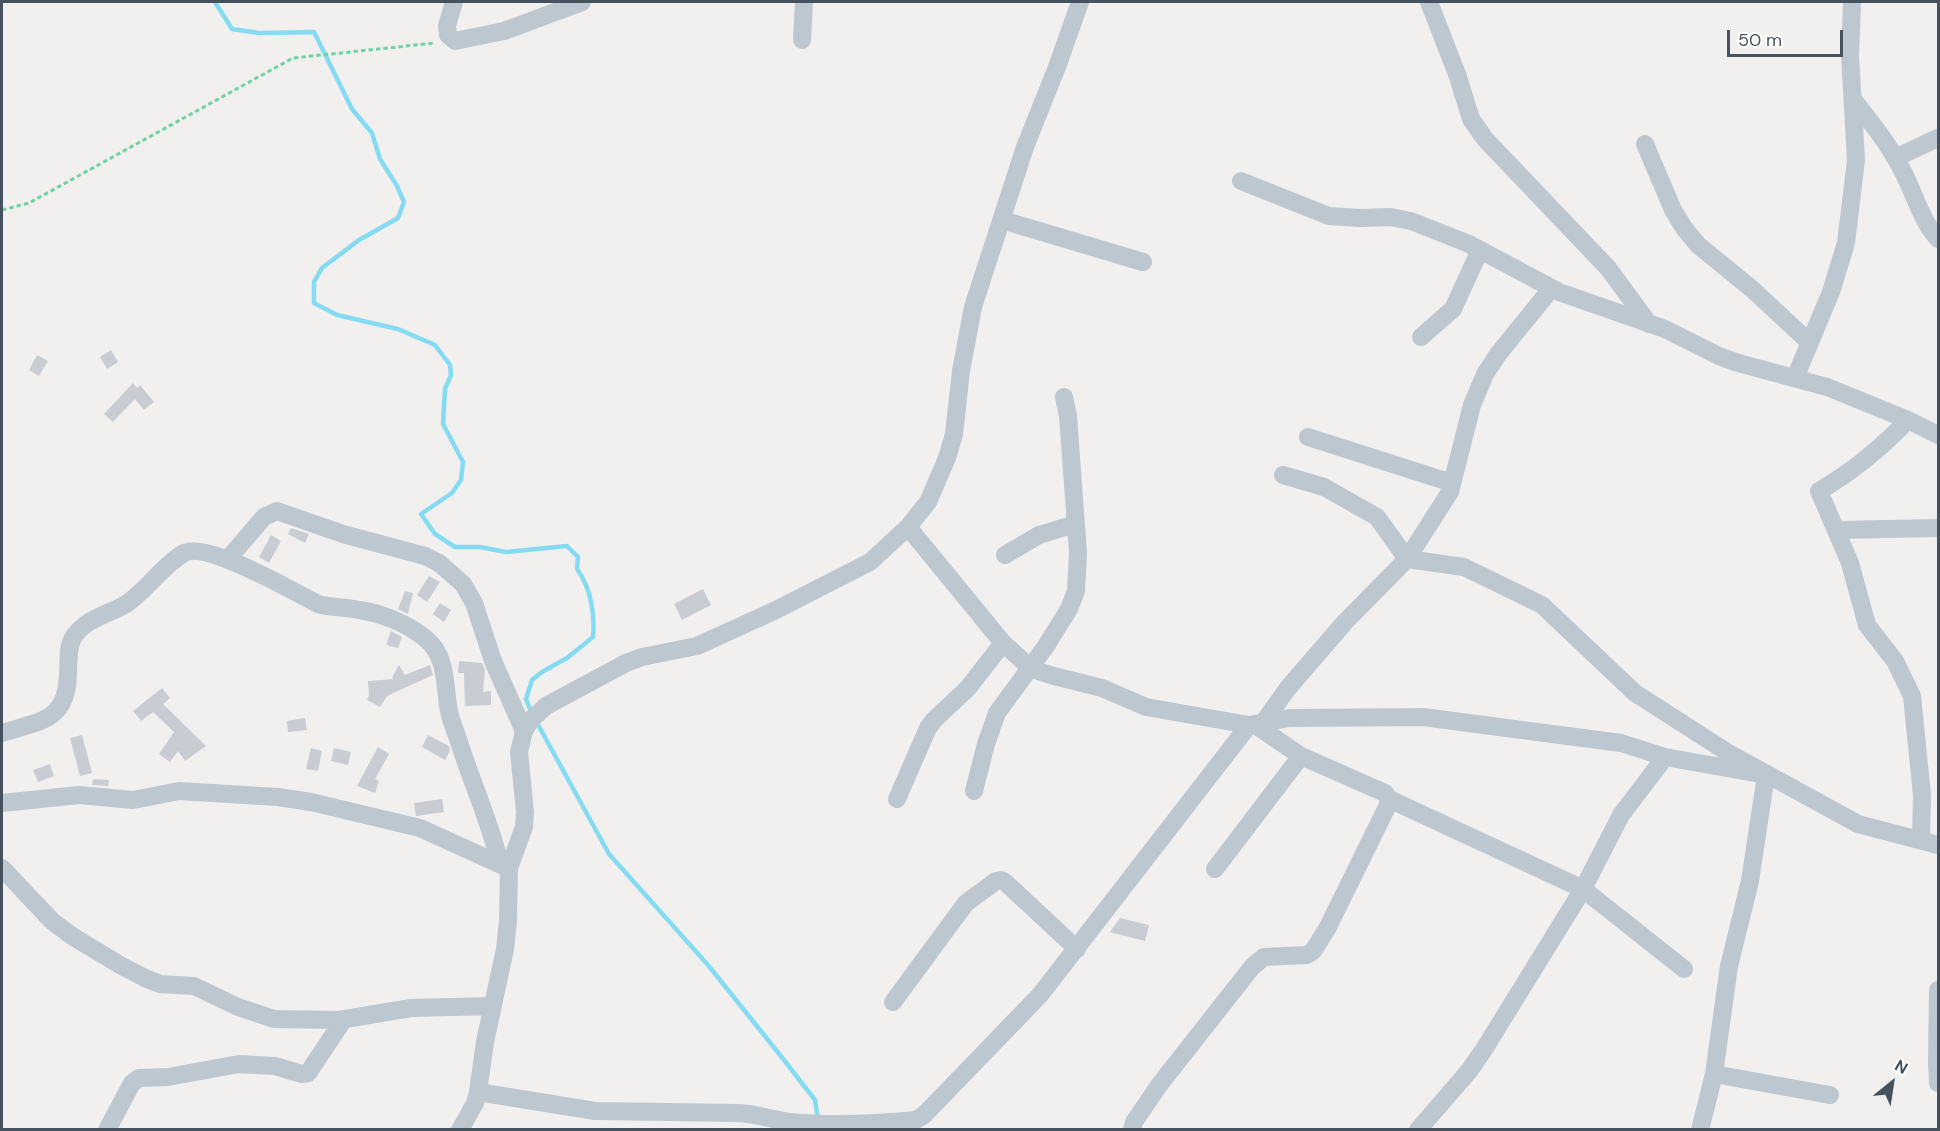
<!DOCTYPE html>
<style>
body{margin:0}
#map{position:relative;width:1940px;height:1131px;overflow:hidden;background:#f2efef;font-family:"DM Sans",sans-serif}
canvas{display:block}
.frame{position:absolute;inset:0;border:3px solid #46535e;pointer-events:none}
.north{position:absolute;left:1862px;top:1053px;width:60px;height:60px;-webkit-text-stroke:4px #fff;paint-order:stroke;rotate:30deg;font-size:16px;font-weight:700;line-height:24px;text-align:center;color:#46535e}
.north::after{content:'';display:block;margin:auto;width:21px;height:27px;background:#46535e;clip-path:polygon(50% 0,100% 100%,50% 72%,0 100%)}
.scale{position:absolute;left:1727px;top:30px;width:116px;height:27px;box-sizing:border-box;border:3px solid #46535e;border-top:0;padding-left:8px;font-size:18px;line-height:21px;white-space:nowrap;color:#46535e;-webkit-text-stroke:4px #fff;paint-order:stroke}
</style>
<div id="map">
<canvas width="1940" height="1131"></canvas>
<div class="frame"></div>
<div class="north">N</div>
<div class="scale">50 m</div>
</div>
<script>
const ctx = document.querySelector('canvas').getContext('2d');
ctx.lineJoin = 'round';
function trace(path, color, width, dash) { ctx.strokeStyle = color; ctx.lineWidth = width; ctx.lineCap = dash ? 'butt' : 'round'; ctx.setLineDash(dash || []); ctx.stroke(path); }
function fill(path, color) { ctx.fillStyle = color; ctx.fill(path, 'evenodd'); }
const stream = new Path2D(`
 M215,2L232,29L259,33L314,32L352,109L372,133L380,159L397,186L404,202L398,218L359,240L322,268L314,282V303L337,315L398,329L435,345L450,365L451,375L445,389L443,424L463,462L461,480L452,493L421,514L435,534L455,547H480L506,552L567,546L578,557L577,569C591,588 595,614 593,637L567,658L542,672L532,680L526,699L532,714
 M536,721L609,854L708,965L784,1060L815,1100L818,1120`);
const building = new Path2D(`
 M111,350L118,362L107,369L100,357Z
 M37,355L48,361L39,376L29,370Z
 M133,383L137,388L140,385L154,402L144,410L135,399L113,422L104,414Z
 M291,528L309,534L305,543L288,534Z
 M271,535L281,541L269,563L259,557Z
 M429,576L440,582L427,602L417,595Z
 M703,589L711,605L682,620L674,604Z
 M405,591L413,593L408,614L398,609Z
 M440,603L451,610L444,622L433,614Z
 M391,631L402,637L398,648L386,645Z
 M459,661L482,663L485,670L483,692L491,691V705L465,706L464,673H458Z
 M399,665L405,675L430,665L433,675L387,696L380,707L367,700L369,695L368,681L393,679L392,677Z
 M162,688L170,698L163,704L206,746L185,761L178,751L170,762L159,754L174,732L153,712L141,721L133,711Z
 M305,718L307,730L288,732L287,721Z
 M82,735L92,773L80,776L70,738Z
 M428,735L449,746L450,751L445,760L422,747Z
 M378,747L389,754L375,779L379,781L375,793L357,786Z
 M311,748L322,751L318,771L306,769Z
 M334,748L351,752L348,765L331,761Z
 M50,764L54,776L38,782L33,770Z
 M93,779L109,780L108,786L92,785Z
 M442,799L444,812L416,816L414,803Z
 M1120,918L1149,925L1145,941L1110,932Z`);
const path = new Path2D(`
 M2,210L29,203L293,58L435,43`);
const minor = new Path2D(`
 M454,2L447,26L448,35L455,41L504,31L582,2
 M1429,2L1457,74L1471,119L1485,139L1608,268L1649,324
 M802,40L804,2
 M1853,99C1870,121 1888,143 1901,168C1914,191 1920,219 1938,239
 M1645,144L1673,210L1684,228L1698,245L1752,289L1810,343
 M1895,158L1938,138
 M1241,181L1329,216L1361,218L1390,217L1411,221L1469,244L1559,292L1665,329L1719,356L1735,362L1827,387L1908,420L1938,435
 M1002,220L1143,262
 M1421,337L1453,309L1480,250
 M1795,378L1831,292L1846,243L1856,160L1850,56L1852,2
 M1908,420C1881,448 1852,472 1819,491L1850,563L1867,625L1895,661L1912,696L1922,795L1921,840
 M1308,437L1452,483
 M1283,475L1324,487L1377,517L1407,559L1464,567L1542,605L1635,693L1730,754L1858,824L1938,845
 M908,527L1003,643L1024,662L1035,670L1054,676L1102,688L1146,707L1249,725L1290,718L1423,717L1621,743L1665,757L1766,775
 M1836,530L1938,528
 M1005,555L1039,535L1075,524
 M228,559L264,517L277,511L343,534L425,556L439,563L463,584L474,603L493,661L524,731
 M1263,723L1288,688L1345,622L1407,559L1450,492L1472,405L1485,374L1499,353L1551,289
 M2,733C39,721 67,722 68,674C69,662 67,648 73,638C85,618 108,615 126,604C146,591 164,564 184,553C207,541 294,592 318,604C332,608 345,607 359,610C382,613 408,624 426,639C448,657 444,686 449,711C451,722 456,732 459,742C472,783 490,822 500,864
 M974,791L986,744L997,713L1046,646L1069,609L1076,591L1078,553L1068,416L1064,397
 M897,799L928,728L934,720L968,688L1003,643
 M1389,799L1583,889L1684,969
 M2,803L79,795L133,800L179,791L278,797L311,802L420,828L508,868
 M2,868L52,921L72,936L120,965L147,979L160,984L194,986L238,1007L274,1019L339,1020L411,1008L492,1006
 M1215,869L1301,756
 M1938,990L1937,1062L1938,1083
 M893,1002L966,903L996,881L1001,880L1005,882L1077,949
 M1714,1074L1830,1095
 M478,1092L595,1111L739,1113C757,1114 773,1120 790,1122C833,1126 874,1124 916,1120L924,1115L1040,995L1249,725
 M107,1130L132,1083L139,1078L168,1077L239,1064L275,1066L302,1074L308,1073L344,1019
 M460,1130L475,1103L478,1092L485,1042L505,949L508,921L509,868L524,827L525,812L519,752L524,731L530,721L546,706L626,663L642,657L697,646L776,610L870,562L908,527L928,502L947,458L954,434L961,371L973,307L1025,147L1057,67L1080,2
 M1132,1130L1134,1122L1160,1084L1252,967L1264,957L1307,955L1313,951L1327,929L1387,807L1389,799L1385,793L1301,756L1254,724
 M1418,1130L1469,1071L1483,1051L1583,889L1621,815L1665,757
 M1700,1130L1714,1074L1729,966L1750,881L1766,775`);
trace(stream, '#85dcf2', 4.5);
fill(building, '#c9ccd2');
trace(path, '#70d3a2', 3, [4.5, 3]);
trace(minor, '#bcc7cf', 18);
</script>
